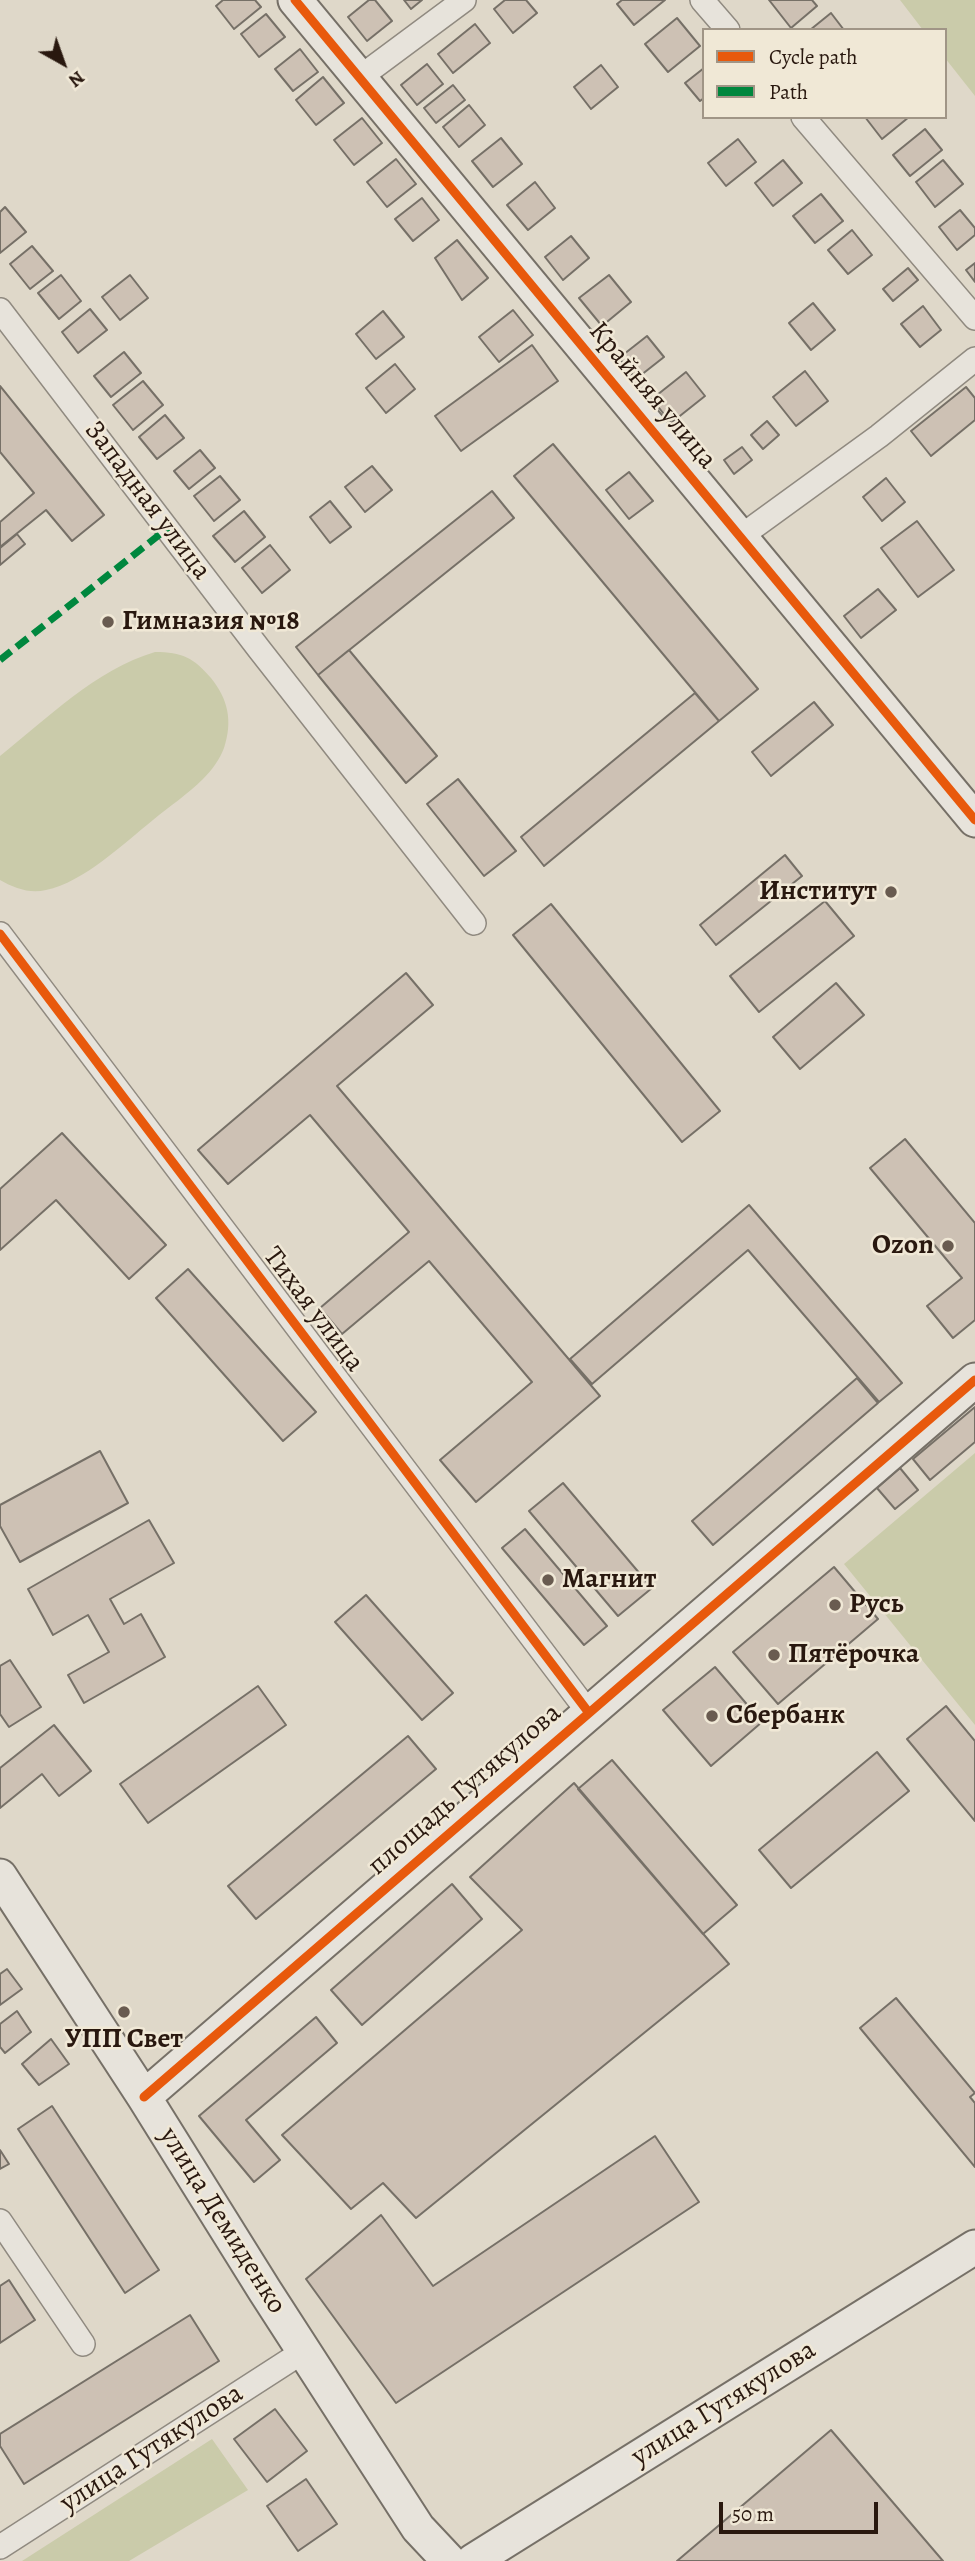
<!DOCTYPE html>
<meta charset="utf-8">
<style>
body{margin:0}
#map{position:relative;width:975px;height:2561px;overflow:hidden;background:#dfd8c9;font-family:Alegreya,serif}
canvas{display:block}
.legend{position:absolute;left:702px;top:28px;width:245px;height:91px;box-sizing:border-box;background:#f0e8d6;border:2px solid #a09586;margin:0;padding:9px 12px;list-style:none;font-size:21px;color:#29180f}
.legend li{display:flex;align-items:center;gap:14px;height:35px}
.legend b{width:35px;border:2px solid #a09586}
.north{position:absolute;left:28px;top:28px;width:70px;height:70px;-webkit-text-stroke:5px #f0e8d6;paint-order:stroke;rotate:140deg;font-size:19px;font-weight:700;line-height:28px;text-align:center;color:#29180f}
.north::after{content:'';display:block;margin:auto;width:24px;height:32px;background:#29180f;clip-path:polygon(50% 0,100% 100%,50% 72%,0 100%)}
.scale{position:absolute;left:719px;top:2502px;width:159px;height:32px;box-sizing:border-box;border:4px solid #29180f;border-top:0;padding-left:9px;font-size:21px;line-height:24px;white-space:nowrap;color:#29180f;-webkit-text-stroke:5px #f0e8d6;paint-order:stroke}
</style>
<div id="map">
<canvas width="975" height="2561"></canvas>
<ul class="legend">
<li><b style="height:9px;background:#e8590c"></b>Cycle path</li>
<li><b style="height:9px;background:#00873e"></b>Path</li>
</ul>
<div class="north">N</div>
<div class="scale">50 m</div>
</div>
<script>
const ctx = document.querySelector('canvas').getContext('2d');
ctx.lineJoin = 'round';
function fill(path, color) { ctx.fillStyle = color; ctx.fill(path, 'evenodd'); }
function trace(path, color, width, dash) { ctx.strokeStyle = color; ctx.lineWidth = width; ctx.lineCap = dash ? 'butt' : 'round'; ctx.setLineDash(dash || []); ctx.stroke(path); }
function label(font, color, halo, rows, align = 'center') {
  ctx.font = font + ' Alegreya,serif'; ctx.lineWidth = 5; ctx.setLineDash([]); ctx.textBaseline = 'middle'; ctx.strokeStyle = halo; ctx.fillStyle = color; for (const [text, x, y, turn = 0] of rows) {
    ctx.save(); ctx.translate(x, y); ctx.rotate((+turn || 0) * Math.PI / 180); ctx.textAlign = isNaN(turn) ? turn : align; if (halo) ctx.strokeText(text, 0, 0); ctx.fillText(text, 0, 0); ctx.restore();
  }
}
const green = new Path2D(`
 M900,0H975V96L945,58V30H923Z
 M155,652C182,652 194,658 211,678C228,699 233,721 224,748C220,759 212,770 203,779C188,794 170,806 153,820C123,844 84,882 46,890C30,894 14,888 0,880V756C48,718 95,670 155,652Z
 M975,1453V1725L844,1564Z
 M212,2439L248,2490L129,2561H22Z`);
const building = new Path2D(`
 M223,0H255L261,7L234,29L216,6Z
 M369,0H375L392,21L367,41L348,17Z
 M404,0H422L411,9Z
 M505,0H526L537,13L513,33L494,9Z
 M622,0H665L634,25L617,4Z
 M769,0H812L817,6L791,28Z
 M831,13L844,30H810Z
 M266,14L285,37L259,57L241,34Z
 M677,18L700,46L668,72L645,44Z
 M475,24L490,43L453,73L438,54Z
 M300,49L318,72L293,91L275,69Z
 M427,64L443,84L417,105L401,85Z
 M601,65L618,87L591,109L574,87Z
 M704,68V98L700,101L685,83Z
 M323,77L344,103L316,125L296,100Z
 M453,85L465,100L436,123L424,108Z
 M469,105L485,125L459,147L443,127Z
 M865,117H909L882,139Z
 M362,118L382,143L354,165L334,140Z
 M925,129L942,150L910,176L893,155Z
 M501,138L522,164L493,187L472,161Z
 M738,139L756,162L726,186L708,163Z
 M396,159L416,184L387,207L367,182Z
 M783,160L802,183L773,206L755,183Z
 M943,160L963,184L935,207L916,182Z
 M535,182L555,208L528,230L507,205Z
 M821,194L843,221L815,243L793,216Z
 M422,198L439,220L413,241L395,219Z
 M5,207L26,232L0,253V212Z
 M960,210L975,228V235L957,250L939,227Z
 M852,230L872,255L848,274L828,250Z
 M571,236L589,258L563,280L545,257Z
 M457,240L488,278L462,300L435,258Z
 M32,246L53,271L30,289L10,264Z
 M975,263V282L966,270Z
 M908,268L918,280L893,301L883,289Z
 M61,275L81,301L59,319L38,293Z
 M130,275L148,298L120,320L102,297Z
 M609,275L631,302L602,326L579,298Z
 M813,303L835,330L811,350L789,323Z
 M923,306L941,330L920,347L901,324Z
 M90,309L107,330L78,353L62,332Z
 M513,310L533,335L499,362L479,337Z
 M383,311L404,337L376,359L356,334Z
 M647,336L664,357L636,379L619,358Z
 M532,345L558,381L461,451L435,416Z
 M124,352L141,373L111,397L94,376Z
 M395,364L415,389L386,413L366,388Z
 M805,371L828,401L796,426L773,397Z
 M686,372L705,396L671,423L652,399Z
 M143,381L163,405L133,430L113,405Z
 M0,386L104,515L72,541L46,510L0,547V522L34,493L0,452Z
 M966,387L975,398V420L931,456L911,431Z
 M165,415L184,438L157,459L139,437Z
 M767,421L779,435L763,449L751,435Z
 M553,444L758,689L719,721L514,476Z
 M742,447L752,460L734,474L724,460Z
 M200,450L215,468L189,489L174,471Z
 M372,466L392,490L365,512L345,487Z
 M629,472L653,501L629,519L606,490Z
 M220,476L240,500L214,521L194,496Z
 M886,478L905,502L882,521L863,497Z
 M492,491L514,518L318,675L296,647Z
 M330,501L351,527L330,543L310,517Z
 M244,511L265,537L235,562L213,536Z
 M917,521L954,570L918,597L881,548Z
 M17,534L25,544L0,565V548Z
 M270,545L290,570L262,593L242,568Z
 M878,589L896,610L861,638L844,616Z
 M349,650L437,756L406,783L318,675Z
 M695,693L719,721L544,866L521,837Z
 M814,702L833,725L771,776L752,752Z
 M458,779L516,851L484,876L427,804Z
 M785,855L802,876L716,945L700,925Z
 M825,901L854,936L759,1012L730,976Z
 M551,904L720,1111L682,1142L513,935Z
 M406,973L433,1005L337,1086L600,1396L476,1502L440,1460L532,1382L429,1261L342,1334L320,1308L409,1232L310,1115L228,1184L198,1150Z
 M836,983L864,1015L800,1069L773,1037Z
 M62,1133L166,1245L129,1279L56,1200L0,1250V1189Z
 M905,1139L975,1223V1320L953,1338L927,1306L962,1278L870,1168Z
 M749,1205L902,1383L879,1402L748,1250L592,1384L570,1359Z
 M188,1269L316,1412L283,1441L156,1298Z
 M857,1378L878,1403L713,1545L692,1521Z
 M975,1407V1442L930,1480L913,1459Z
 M100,1451L128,1503L20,1562L0,1526V1505Z
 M900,1468L918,1490L895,1509L877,1488Z
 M563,1483L652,1588L618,1616L529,1511Z
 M149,1520L174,1563L110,1599L124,1624L141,1614L165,1657L84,1703L68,1675L109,1652L88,1615L53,1635L28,1589Z
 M525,1529L607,1626L584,1645L502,1548Z
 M834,1567L878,1619L778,1704L733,1652Z
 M366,1595L453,1693L422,1720L335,1622Z
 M10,1660L41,1707L9,1727L0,1714V1666Z
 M715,1667L762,1722L711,1766L663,1710Z
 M258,1686L286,1725L148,1823L120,1784Z
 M946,1706L975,1741V1821L907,1739Z
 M54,1725L91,1771L59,1796L42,1774L0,1808V1768Z
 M408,1736L436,1769L256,1919L228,1886Z
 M877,1752L909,1791L791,1888L759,1850Z
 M612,1760L737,1905L703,1934L578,1789Z
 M574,1783L729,1964L416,2218L383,2183L351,2209L282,2135L522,1930L470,1877Z
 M452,1884L482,1919L362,2025L331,1990Z
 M7,1969L22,1989L0,2005V1974Z
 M896,1998L975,2093L970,2097L975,2103V2167L860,2028Z
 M17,2011L31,2032L5,2053L0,2047V2024Z
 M316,2017L337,2043L246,2120L280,2160L254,2182L199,2116Z
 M51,2039L69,2064L39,2085L22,2064Z
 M52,2106L159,2270L125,2293L18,2129Z
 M655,2136L699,2202L396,2403L306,2279L381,2215L433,2286Z
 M0,2150L9,2164L0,2169Z
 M9,2280L35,2320L0,2343V2286Z
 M190,2315L219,2361L24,2484L0,2446V2434Z
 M275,2409L307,2451L267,2482L234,2439Z
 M831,2430L943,2561H677Z
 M306,2479L337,2524L298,2551L267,2506Z`);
const street = new Path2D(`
 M702,0L728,30
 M359,78L464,0
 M803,117L975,318
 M0,310L259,649L474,923
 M740,537L879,436L975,359
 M0,934L589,1713
 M0,2221L83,2344
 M0,2547L304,2351`);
const secondary = new Path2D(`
 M295,0L975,820
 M0,1876L144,2097L265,2291L418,2528L449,2561
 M144,2097L975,1380
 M473,2561L975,2247`);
const quiet = new Path2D(`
 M0,660L168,528`);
const cycleway = new Path2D(`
 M295,0L975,820
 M0,934L589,1713
 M144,2097L975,1380`);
const markers = [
 [108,622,7,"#695b50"],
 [891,892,7,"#695b50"],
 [948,1246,7,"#695b50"],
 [548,1580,7,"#695b50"],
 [835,1605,7,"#695b50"],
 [774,1655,7,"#695b50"],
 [712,1716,7,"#695b50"],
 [124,2012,7,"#695b50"]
];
const streetNames = [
 ["Крайняя улица",652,396,50],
 ["Западная улица",147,501,53],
 ["Тихая улица",313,1310,53],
 ["площадь Гутякулова",465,1790,-41],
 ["улица Демиденко",222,2221,58],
 ["улица Гутякулова",724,2404,-32],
 ["улица Гутякулова",152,2449,-33]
];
const poiNames = [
 ["Гимназия №18",122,622],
 ["Институт",877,892,"right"],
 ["Ozon",934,1246,"right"],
 ["Магнит",562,1580],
 ["Русь",849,1605],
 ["Пятёрочка",788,1655],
 ["Сбербанк",726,1716],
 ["УПП Свет",124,2040,"center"]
];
fill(green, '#cacbaa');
fill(building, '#cdc1b4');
trace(building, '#767067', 2);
trace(street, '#908a80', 26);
trace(secondary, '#767067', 37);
trace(street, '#e7e3db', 23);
trace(secondary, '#e7e3db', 33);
trace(quiet, '#00873e', 7, [14, 7]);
trace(cycleway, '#e8590c', 9);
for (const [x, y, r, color] of markers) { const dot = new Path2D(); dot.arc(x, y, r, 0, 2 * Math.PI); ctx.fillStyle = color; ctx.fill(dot); trace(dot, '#f0e8d6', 2.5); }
label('28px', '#29180f', '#f0e8d6', streetNames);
label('bold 28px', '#29180f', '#f0e8d6', poiNames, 'left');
</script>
